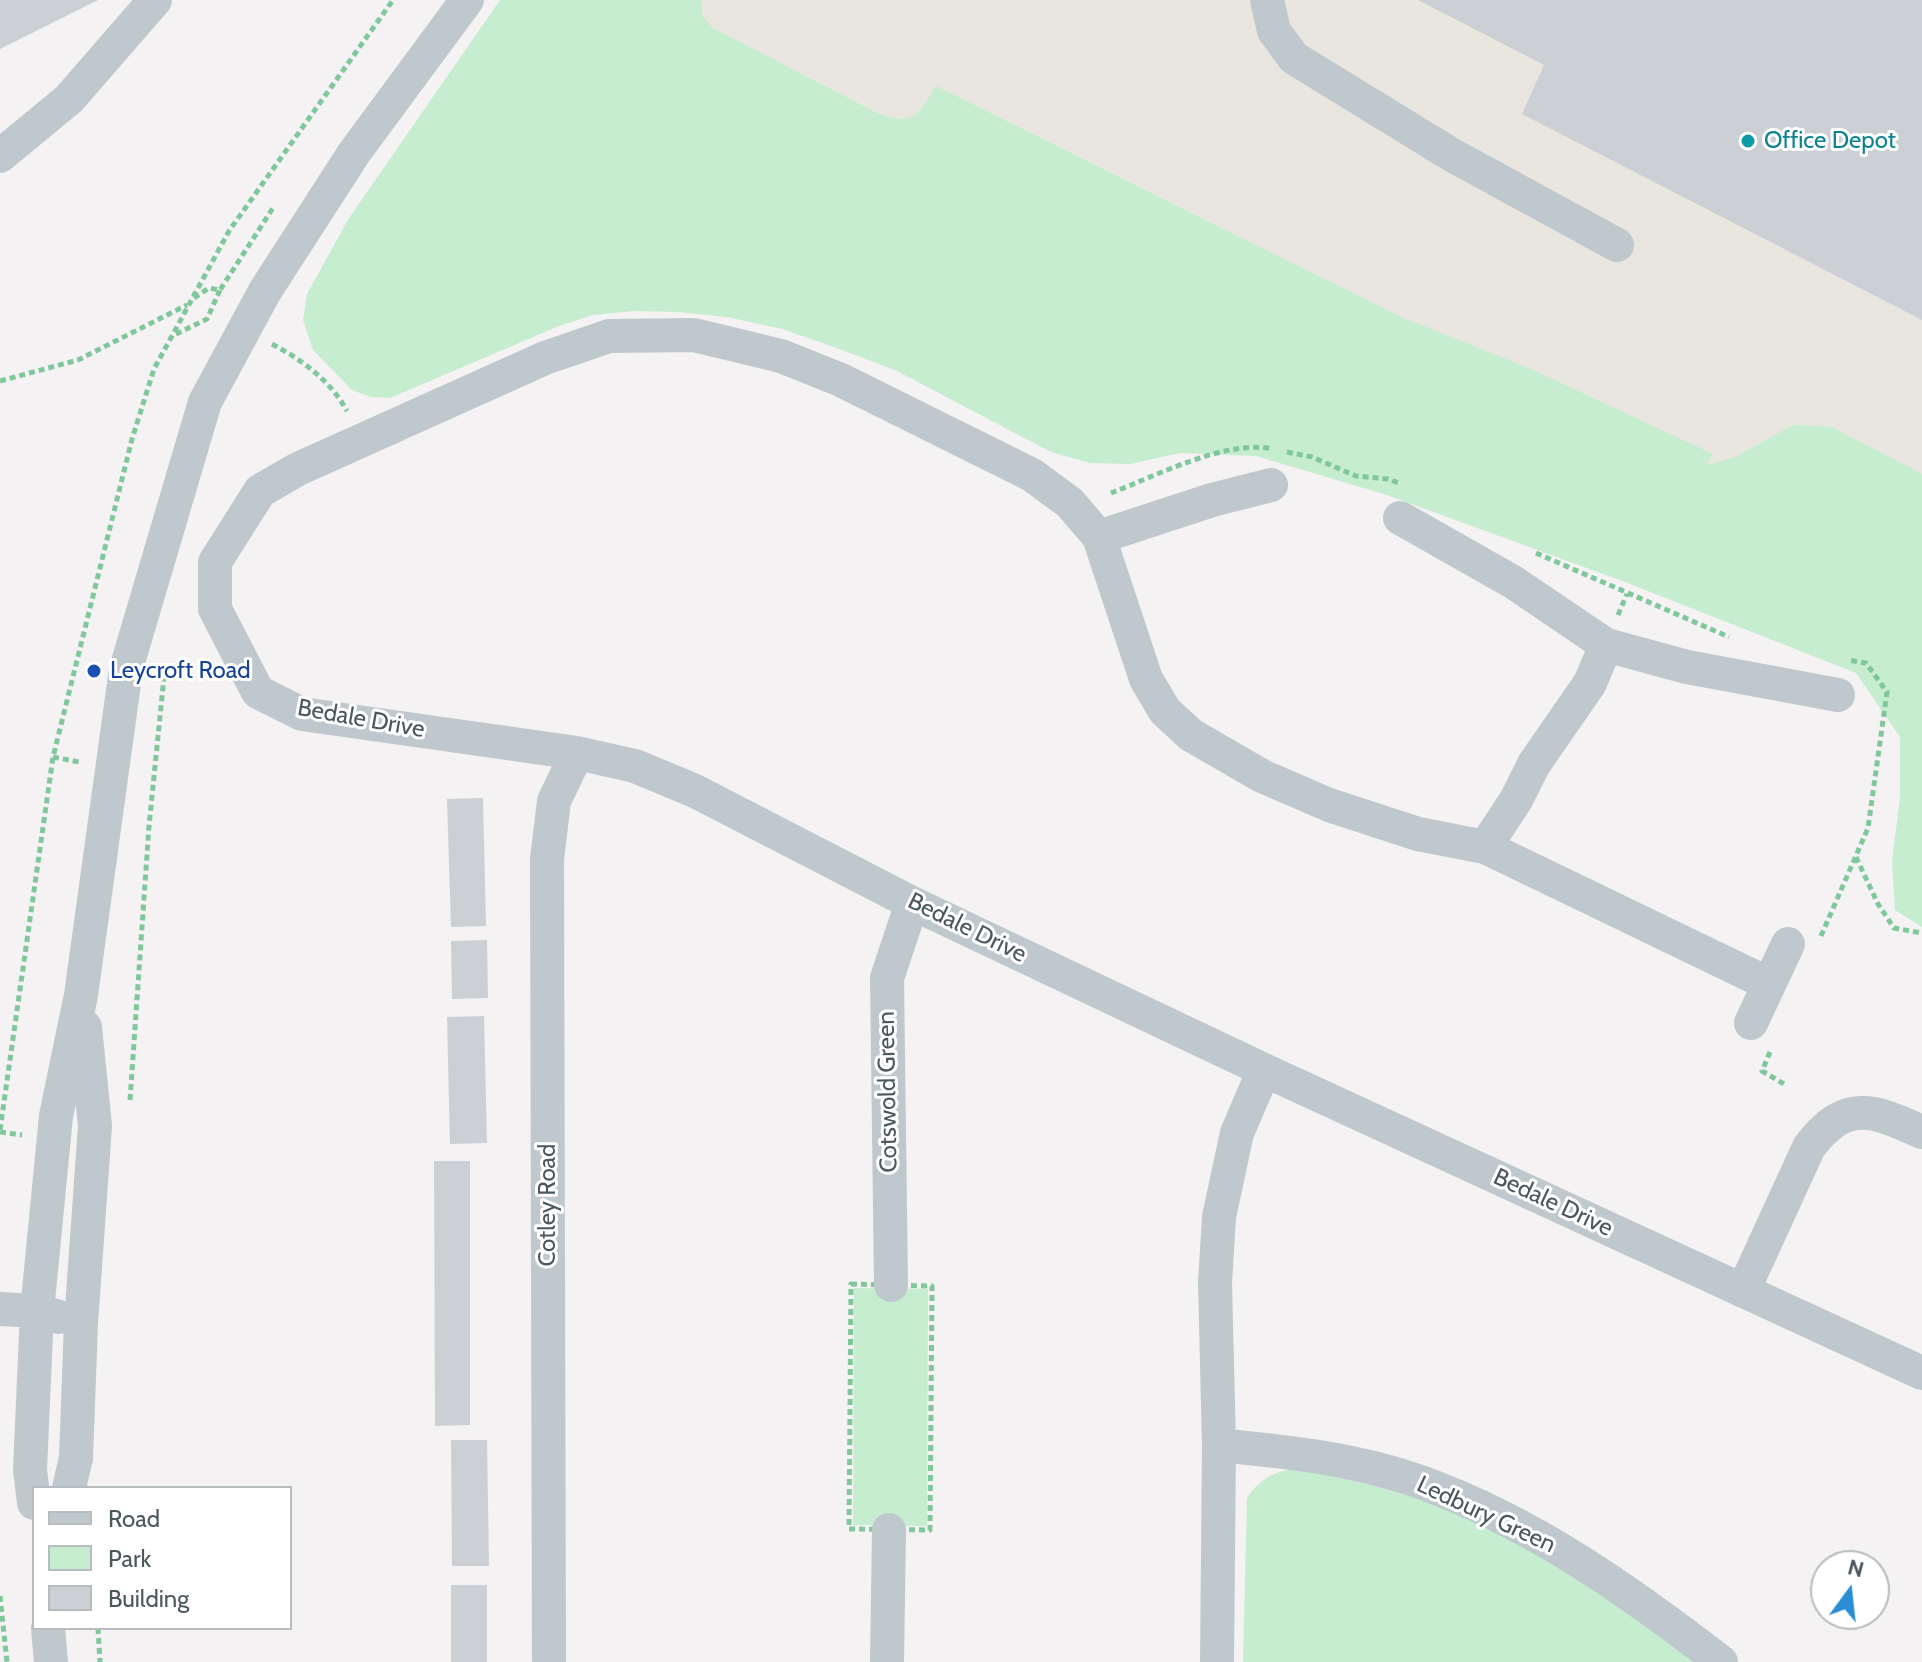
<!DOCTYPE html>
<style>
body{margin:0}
#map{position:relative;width:1922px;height:1662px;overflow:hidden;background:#f4f2f2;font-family:Cabin,sans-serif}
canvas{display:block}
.legend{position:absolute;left:32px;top:1486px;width:260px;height:144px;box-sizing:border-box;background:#fff;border:2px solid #b7bcbf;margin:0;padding:10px 14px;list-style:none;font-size:24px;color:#4b585e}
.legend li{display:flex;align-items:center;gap:16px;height:40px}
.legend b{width:40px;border:2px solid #b7bcbf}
.north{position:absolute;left:1810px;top:1550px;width:80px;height:80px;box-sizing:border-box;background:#fff;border:2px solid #b7bcbf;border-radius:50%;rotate:15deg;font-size:22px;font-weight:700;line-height:32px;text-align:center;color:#4b585e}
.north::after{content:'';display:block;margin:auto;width:28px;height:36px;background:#2a8dd6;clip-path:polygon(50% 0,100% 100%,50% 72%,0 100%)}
</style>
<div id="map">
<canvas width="1922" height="1662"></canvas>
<ul class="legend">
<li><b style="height:10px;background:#bfc8cd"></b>Road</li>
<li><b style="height:22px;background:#c6edcf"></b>Park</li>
<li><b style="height:22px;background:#ccd0d4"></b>Building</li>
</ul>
<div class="north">N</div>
</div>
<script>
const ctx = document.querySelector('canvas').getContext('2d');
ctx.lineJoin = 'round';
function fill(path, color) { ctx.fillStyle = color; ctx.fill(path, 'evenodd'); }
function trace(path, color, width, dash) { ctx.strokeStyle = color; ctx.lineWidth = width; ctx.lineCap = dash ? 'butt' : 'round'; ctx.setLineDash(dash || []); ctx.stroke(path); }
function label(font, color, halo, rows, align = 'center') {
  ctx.font = font + ' Cabin,sans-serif'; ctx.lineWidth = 6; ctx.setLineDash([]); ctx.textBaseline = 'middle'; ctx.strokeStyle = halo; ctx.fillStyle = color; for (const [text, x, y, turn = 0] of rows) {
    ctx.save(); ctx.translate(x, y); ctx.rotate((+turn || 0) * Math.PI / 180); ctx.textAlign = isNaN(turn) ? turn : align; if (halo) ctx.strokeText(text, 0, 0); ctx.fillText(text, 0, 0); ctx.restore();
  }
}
const commercial = new Path2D(`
 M666,0H1922V587L646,34Z`);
const green = new Path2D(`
 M500,0H701L703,17L713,28L877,113C914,126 917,117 936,86L1399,316L1531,369L1713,454L1706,465L1733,458L1793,425L1832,427L1922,474V927L1895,910L1892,861L1900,798V737L1856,673L1625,582L1387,495L1256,456L1181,453L1130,464L1090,463L1051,452L895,370L834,347L782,329L727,317L678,312L634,311L593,315L559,326L390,398L371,397L352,390L313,350L303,320L307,294L349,218Z
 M854,1288L928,1289L927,1526L853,1525Z
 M1299,1467L1420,1495L1533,1547L1699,1662H1243L1247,1498C1261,1477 1275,1472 1299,1467Z`);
const building = new Path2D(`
 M0,0H98L0,49Z
 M1418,0H1922V320L1522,114L1544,65Z
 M483,798L486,926L451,927L447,799Z
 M487,940L488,998L452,999L451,941Z
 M484,1016L487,1143L450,1144L447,1017Z
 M434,1161H470V1425L435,1426Z
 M451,1440H487L489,1566H452Z
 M451,1585H487V1662H451Z`);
const path = new Path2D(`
 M194,298L209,288L220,290L273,208
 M176,334L207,319L220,290
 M272,344C302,360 330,380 347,411
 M0,381L78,360L187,305
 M1287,452L1312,457L1356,476L1388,479L1399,483
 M1111,493C1156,476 1226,439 1273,449
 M1536,553L1729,637
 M1618,615L1627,594
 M53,757L79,762
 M1856,857L1878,904L1894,928L1922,933
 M1821,936L1868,828L1887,692L1866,663L1848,660
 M1770,1052L1762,1071L1784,1084
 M130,1100L149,826L165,667
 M0,1130L53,757L132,439L154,369L229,231L393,0
 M0,1132L22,1135
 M851,1284L932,1286L930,1530L849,1529Z
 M0,1596L7,1662
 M98,1628L100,1662`);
const minor = new Path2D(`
 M1267,0L1274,31L1294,58L1452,155L1617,245
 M0,156L69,99L155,0
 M1400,518L1513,582L1606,645L1687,667L1838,695
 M1099,537L1212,500L1271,485
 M1485,847L1516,800L1534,764L1590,683L1606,645
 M1769,984L1485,847L1418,834L1329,805L1262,776L1191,735L1165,711L1146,679L1099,537L1070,503L1032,475L841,380L781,356L694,335L609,336L545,358L298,469L260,491L215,562V609L258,692L302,714L577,753L635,766L695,791L912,903L1264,1070L1922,1373
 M1751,1023L1788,944
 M891,1285L887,978L912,903
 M1743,1291L1809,1147C1846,1098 1873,1110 1922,1132
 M0,1309L37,1311L59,1317
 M1219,1445C1288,1452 1358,1459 1423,1483C1533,1523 1629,1591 1721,1662
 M69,1488L76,1458L81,1323L95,1126L85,1027
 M34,1503L30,1470L37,1311L56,1116L81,995L126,669L205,402L265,291L354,153L467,0
 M48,1628L51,1662
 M549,1662L547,859L554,801L577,753
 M887,1662L889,1530
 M1217,1662L1219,1445L1215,1283L1219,1217L1237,1133L1264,1070`);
const markers = [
 [1748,141,8,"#0f9aa8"],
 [94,671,8,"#1a4fb4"]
];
const cultureNames = [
 ["Office Depot",1764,141]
];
const transitNames = [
 ["Leycroft Road",110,671]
];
const streetNames = [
 ["Bedale Drive",361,719,10],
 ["Bedale Drive",967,928,26],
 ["Cotswold Green",888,1092,-91],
 ["Bedale Drive",1553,1203,25],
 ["Cotley Road",548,1205,-90],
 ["Ledbury Green",1486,1515,25]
];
fill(commercial, '#e9e6e0');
fill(green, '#c6edcf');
fill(building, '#ccd0d4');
trace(path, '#80c89b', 5, [6, 4]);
trace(minor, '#bfc8cd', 34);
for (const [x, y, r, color] of markers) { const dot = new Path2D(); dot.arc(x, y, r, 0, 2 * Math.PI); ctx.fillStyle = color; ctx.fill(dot); trace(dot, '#fff', 3); }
label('24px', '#0d838f', '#fff', cultureNames, 'left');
label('24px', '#164399', '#fff', transitNames, 'left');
label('24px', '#4b585e', '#fff', streetNames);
</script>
